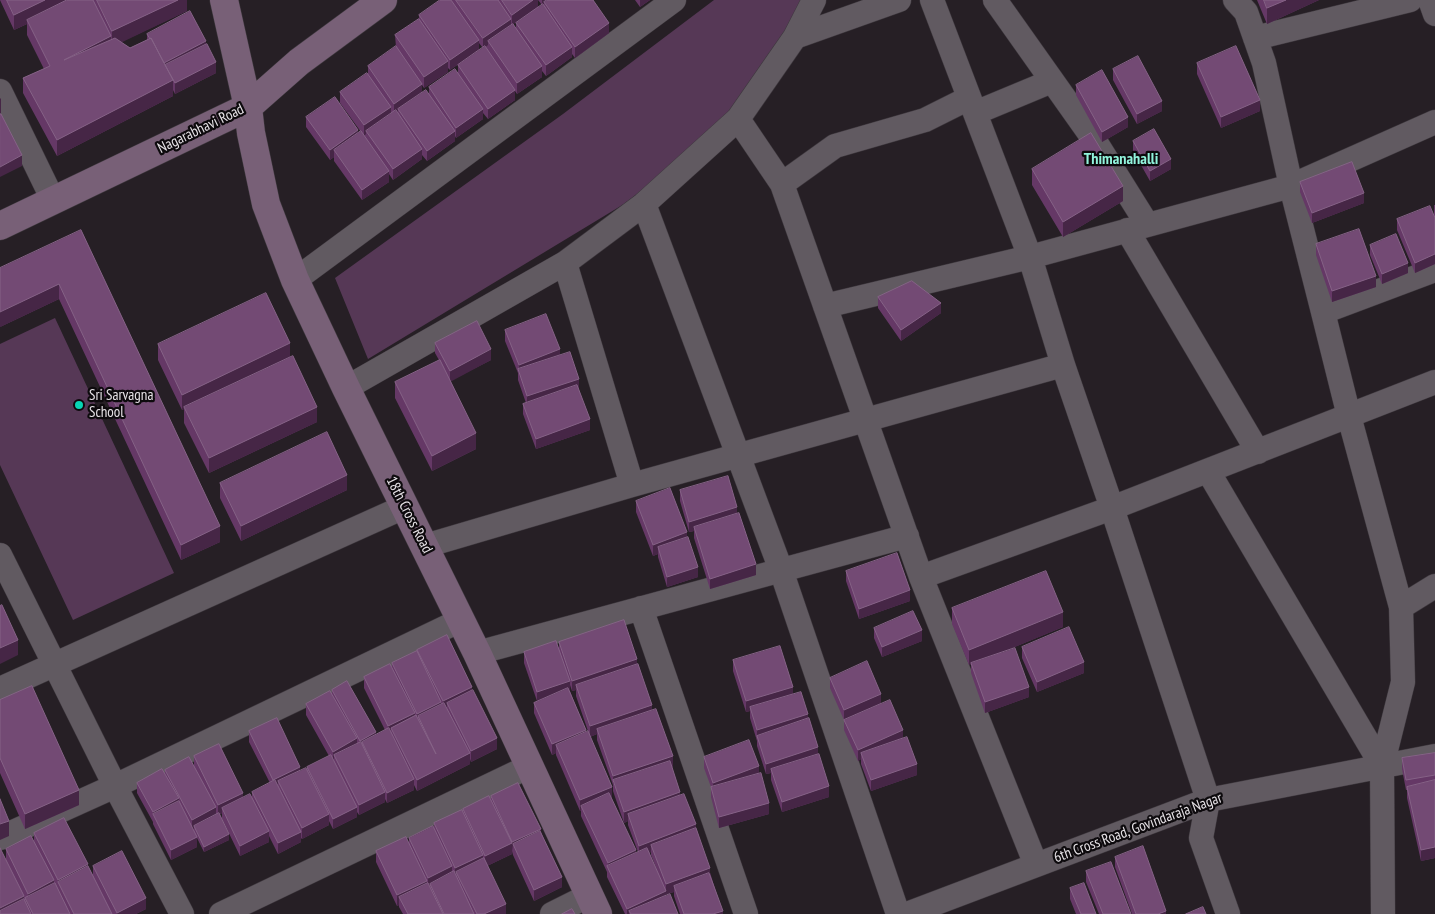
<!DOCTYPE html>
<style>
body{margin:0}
canvas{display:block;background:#261f25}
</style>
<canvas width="1435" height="914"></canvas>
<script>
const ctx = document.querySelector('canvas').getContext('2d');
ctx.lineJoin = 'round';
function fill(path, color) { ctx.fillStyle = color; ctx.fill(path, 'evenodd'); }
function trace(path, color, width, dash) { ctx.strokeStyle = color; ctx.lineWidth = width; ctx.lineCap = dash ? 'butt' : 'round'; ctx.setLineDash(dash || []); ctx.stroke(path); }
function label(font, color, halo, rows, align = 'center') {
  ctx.font = font + ' "PT Sans Narrow",sans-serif'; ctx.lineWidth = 4.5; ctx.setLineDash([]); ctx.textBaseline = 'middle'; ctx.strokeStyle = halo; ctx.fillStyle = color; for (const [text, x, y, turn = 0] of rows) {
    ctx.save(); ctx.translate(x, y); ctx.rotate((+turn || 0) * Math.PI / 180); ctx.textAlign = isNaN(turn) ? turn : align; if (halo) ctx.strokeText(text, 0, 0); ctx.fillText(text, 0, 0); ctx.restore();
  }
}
const green = new Path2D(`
 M714,0H808L780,49L706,140L624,204L368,359L335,278L563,114Z
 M55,318L174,573L73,620L0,465V344Z`);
const street = new Path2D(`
 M932,0L1030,257L1063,365L1112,508L1208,800L1201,838L1228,914
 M995,0L1097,144L1147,224
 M1235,0L1246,12L1264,63L1291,186L1323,312L1349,416L1401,607L1403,682L1382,766L1383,914
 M1430,0L1435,14
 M795,37L899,0
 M1255,38L1410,0
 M0,91L53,200
 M975,113L1052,81
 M738,119L782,184L921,577L1112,508L1435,382
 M782,184L835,146L925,120L969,98
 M644,204L781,570L898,914
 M1127,230L1258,452
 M565,263L632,485
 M295,280L674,0
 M825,306L1030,257L1291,186L1435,122
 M1323,312L1435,270
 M346,388L565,263L644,204L738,119L795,37L814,0
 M1208,471L1382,766
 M425,546L632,485L1063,365
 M0,555L115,786L182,914
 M921,577L1036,865
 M1401,607L1435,586
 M641,608L746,914
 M477,653L907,536
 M0,689L404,507
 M0,838L115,786L461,620
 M221,914L530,766
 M552,914L590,895
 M907,914L1208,800L1435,756`);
const secondary = new Path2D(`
 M224,0L248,107L251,133L266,204L295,280L346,388L477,653L598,914
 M0,226L248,107L299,62L383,0`);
const wall = new Path2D(`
 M0,0H187V11L121,42L130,48L147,40V34L206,44L216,73L175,94L173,90V96L57,156L23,93V78L44,69L27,35V24L14,30Z
 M452,0H538V7L544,6V3L542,5L538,0H593L609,33L575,58L572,54V57L546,76L542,71V77L517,94L515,91V100L488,119L483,113V119L456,138L455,136V141L427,161L422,155V159L393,180L389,174V182L362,200L334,161V157L330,160L306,127V117L358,133L361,132L340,103V92L368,74V66L396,47L395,35L419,19V15L452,1ZM532,12L516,23V29L513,24ZM479,43L483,48L458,65V72L429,87V94L422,92V85L424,88L448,72V68L450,70L479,50Z
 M635,0H650L640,7Z
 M1257,0H1319L1267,24Z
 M1197,63L1260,111L1221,128L1197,74Z
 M1113,69L1162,111L1137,124L1113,80Z
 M1076,85L1128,127L1102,142L1076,95Z
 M1133,141L1171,169L1150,181L1133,151Z
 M1032,169L1123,201L1063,237L1032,185Z
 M1300,182L1364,203L1312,223L1300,192Z
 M1434,205H1435V218L1434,216Z
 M1435,218V264L1415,273L1397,230V219Z
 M81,230L220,542L181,560L59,299L0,327Z
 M1316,244L1376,287L1332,302L1316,255Z
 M1370,245L1408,273L1382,284L1370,255Z
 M878,297L941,313L901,341L878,308Z
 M505,330L560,355L579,390L590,430L536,449L523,414V404L526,403L518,380V373L505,341Z
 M435,343L491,360L450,381L476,449L432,471L395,398V382L439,360L435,353Z
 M158,344L290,357L317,422L209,473L184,423V409L182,410L158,360Z
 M220,483L347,490L241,541L220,498Z
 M680,490L737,514L756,575L710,589L694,538V531L689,532L680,501Z
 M636,501L687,538L698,577L667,587L658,557V554L653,556L636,512Z
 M846,571L910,601L859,619L846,581Z
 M952,608L1063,627L1000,653L1029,697L985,713L971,673V665H969L952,624Z
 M874,628L922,641L882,657L874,638Z
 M559,642L637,665L652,711L673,767H672L680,795L696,828L723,914H680L674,896V892L666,894V896L678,914H625L607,877V872L581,816V810L580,811L556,755V753L552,755L534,713V703L537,701L524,663V652L559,648ZM570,685L572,691L576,690V696L589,734L586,732L570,691ZM597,734V740L613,785V791L624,823L628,821V825L638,852L636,853L611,797H612L590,737ZM651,852V855L657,870L649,853Z
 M1022,647L1084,673L1037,692L1022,658Z
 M417,650L472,690L497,749L471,762L470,759V764L417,791L414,785V790L387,803L385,799V802L359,815L357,812V817L333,829L329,821V825L302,839L301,838V842L278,854L269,836V842L240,856L222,819V813L219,815L229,840L204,852L197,838V847L171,860L153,824V822L137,793V783L165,773V770L194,766V756L243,798H252V792L270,783L249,742V731L300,771H307V767L329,756L306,715V704L332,693V690L376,735L385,730L364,688V677L392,668V663L417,653Z
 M733,660L793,694L808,719L818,754L829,797L782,812L771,780V773L766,774L757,746V741L750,718V711L746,712L733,671Z
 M830,678L881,703L903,738L917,775L871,791L861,764V759L858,761L844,730V720L830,688Z
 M0,700L79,805L25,829L0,773Z
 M1435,753V858L1421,861L1407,798V790H1406L1402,769V758Z
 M704,757L759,773L769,814L719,828L711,797V787L704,768Z
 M491,796L541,832L562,887L534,901L513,855L512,851V854L487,866L506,914H403L399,907V905L397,906L376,862V851L409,843V838L434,828V823L463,813V809L491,799Z
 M34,833L88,866L93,875V866L146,909L136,914H0L6,859V849L34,842Z
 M1115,857L1166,914H1132L1115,867Z
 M1086,871L1131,914H1099L1086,882Z
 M1070,888L1096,914H1076L1070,899Z`);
const shadedWall = new Path2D(`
 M45,0H76L27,20V24L14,30V15Z
 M178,0H187V11L112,47V31Z
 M533,0H538V7L512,25V15Z
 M542,0H548L542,5Z
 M640,0H650L640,7Z
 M1286,0H1319L1267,24V8Z
 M511,19V29L488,41V45L483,49V38Z
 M609,23V33L575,58V47Z
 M111,36V51L64,60Z
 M479,40V50L450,70V60Z
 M206,41V52L165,73L163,63Z
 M572,47V57L546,76V65Z
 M448,61V72L424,88V77Z
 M216,62V73L175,94V83Z
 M542,66V77L517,94V83Z
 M173,80V96L57,156V140Z
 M422,84V94L398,109V112L394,114V104Z
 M515,90V100L488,119V109Z
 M1,98V113L0,114V99Z
 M1260,100V111L1221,128V117Z
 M1162,101V111L1137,124V114Z
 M391,107V118L366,131V134L364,136V125Z
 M483,109V119L456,138V128Z
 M1128,117V127L1102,142V132Z
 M358,130V140L334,150V157L330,160V150Z
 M455,131V141L427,161V151Z
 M422,149V159L393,180V169Z
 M22,155V166L0,177V167Z
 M1171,159V169L1150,181V171Z
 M389,171V182L362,200V190Z
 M1123,186V201L1063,237V222Z
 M1364,193V203L1312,223V213Z
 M1435,254V264L1415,273V263Z
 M1408,263V273L1382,284V274Z
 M1376,276V287L1332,302V291Z
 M59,284V299L0,327V312Z
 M941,303V313L901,341V330Z
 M290,343V358L182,410V395Z
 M491,349V360L450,382V371Z
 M560,349V359L519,373V365Z
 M579,379V390L527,407V396Z
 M317,407V422L209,473V458Z
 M590,419V430L536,449V439Z
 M476,433V449L432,471V456Z
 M347,475V490L241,541V526Z
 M737,507V518L694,527V531L689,532V522Z
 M220,526V542L181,560V545Z
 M687,532V543L658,547V554L653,556V545Z
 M756,564V575L710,589V579Z
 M698,567V577L667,587V577Z
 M910,590V601L859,619V609Z
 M1063,612V627L971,665V663V665H969V650Z
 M922,630V641L882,657V647Z
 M18,640V655L0,664V648Z
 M637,659V669L576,685V690L572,691V681Z
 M1084,662V673L1037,692V682Z
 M570,681V691L537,702V692Z
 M472,687V698L447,703V710L443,712V701Z
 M793,687V697L750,707V711L746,712V701Z
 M1029,687V697L985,713V702Z
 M881,694V704L844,721V710Z
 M441,702V712L418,716V724H417V714Z
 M652,705V716L597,729V734L590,737V726Z
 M415,713V723L391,728V736L388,737V726Z
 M808,714V725L757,736V730Z
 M586,730V740L556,745V753L552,755V744Z
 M903,730V740L861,753V759L858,761V750Z
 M376,732V743L362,742V750L360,751V741Z
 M357,738V749L334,755V762L333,763V752Z
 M497,738V749L471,762V751Z
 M818,747V757L771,769V773L766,774V764Z
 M470,753V764L417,791V780Z
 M673,756V767L615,786L613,782V776Z
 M917,764V775L871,791V780Z
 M759,766V776L713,794V783Z
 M300,767V777L278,781V788L273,790V780Z
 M414,779V790L387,803V793Z
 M829,786V797L782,812V802Z
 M612,787V797L583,810L581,806V810L580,811V800Z
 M79,790V805L25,829V814Z
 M385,792V802L359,815V805Z
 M680,792V803L628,814V821L624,823V812Z
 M243,793V803L222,808V813L218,815V805Z
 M179,798V809L153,815V812Z
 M769,803V814L719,828V817Z
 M216,807V817L194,826V830H192V820Z
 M357,807V817L333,829V819Z
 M329,814V825L302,839V828Z
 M9,821V836L0,840V824Z
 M696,824V835L651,845V852L639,856V846Z
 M541,829V839L513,844L512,852V842Z
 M269,831V842L240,856V846Z
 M301,832V842L278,854V843Z
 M229,834V840L204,852V847Z
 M197,837V847L171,860V850Z
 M512,843V854L485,867V856Z
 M1435,847V858L1421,861V850Z
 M636,850V860L608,868V863Z
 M483,855V866L456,872V879H455V868Z
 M88,864V875L58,883V880Z
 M452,866V877L430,884V887L428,888V878Z
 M710,868V878L674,886V892L666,894V901L629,911V914H627V909L666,891V884Z
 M562,877V887L534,901V890Z
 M54,880V891L28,904V894Z
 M427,881V892L399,897V905L397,906V895Z
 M24,896V907L0,914V908Z
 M146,898V909L136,914H117V913Z
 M506,904V914H484Z
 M723,911V914H713Z
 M1166,911V914H1158Z`);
const building = new Path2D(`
 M7,0H45L14,15Z
 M67,0H93L111,36L64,60L115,38L130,48L151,38L173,80L57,140L23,78L50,66L27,20Z
 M97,0H178L112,31Z
 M440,0H451L479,40L450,60L419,15Z
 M456,0H498L511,19L483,38Z
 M502,0H533L512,15Z
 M547,0H593L609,23L575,47L544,2Z
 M1264,0H1286L1267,8Z
 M543,4L572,47L546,65L516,23Z
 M190,11L206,41L164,63L151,38L150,39L147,34Z
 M419,19L448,61L424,77L395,35Z
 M513,24L542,66L517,83L488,41Z
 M207,44L216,62L175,83L165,65Z
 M396,46L422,84L394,104L368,66Z
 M485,46L515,90L488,109L458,65Z
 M1236,46L1260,100L1221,117L1197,63Z
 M1138,56L1162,101L1137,114L1113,69Z
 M455,69L483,109L456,128L429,87Z
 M1102,70L1128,117L1102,132L1076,85Z
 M367,73L391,107L364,125L340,92Z
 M426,90L455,131L427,151L398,109Z
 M335,97L358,130L330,150L306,117Z
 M396,110L422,149L393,169L366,131Z
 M0,114H1L22,155L0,167Z
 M1154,129L1171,159L1150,171L1133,141Z
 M361,131L389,171L362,190L334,150Z
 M1091,133L1123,186L1063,222L1032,169Z
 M1352,162L1364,193L1312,213L1300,182Z
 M1430,206L1435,218V254L1415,263L1397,219Z
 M1359,229L1376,276L1332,291L1316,244Z
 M81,230L220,526L181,545L59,284L0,312V268Z
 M1396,234L1408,263L1382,274L1370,245Z
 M912,281L941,303L901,330L878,297Z
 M266,293L290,343L182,395L158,344Z
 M546,314L560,349L519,365L505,330Z
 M477,321L491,349L450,371L435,343Z
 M570,352L579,379L527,396L518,369Z
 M293,356L317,407L209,458L184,407Z
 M440,360L476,433L432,456L395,382Z
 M577,385L590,419L536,439L523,404Z
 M327,432L347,475L241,526L220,483Z
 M728,476L737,507L689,522L680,490Z
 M670,488L687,532L653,545L636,501Z
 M739,513L756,564L710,579L694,527Z
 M688,537L698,567L667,577L658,547Z
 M897,553L910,590L859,609L846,571Z
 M1046,571L1063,612L969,650L952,608Z
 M2,605L18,640L0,648V606Z
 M913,611L922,630L882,647L874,628Z
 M624,620L637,659L572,681L559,642Z
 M1069,627L1084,662L1037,682L1022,647Z
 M447,635L472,687L443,701L417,650Z
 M556,641L570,681L537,692L524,652Z
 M780,646L793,687L746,701L733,660Z
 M1015,648L1029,687L985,702L971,663Z
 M417,651L441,702L417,714L392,663Z
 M867,661L881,694L844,710L830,678Z
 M390,664L415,713L388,726L364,677Z
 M638,664L652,705L590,726L576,685Z
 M347,681L376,732L360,741L332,690Z
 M32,686L79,790L25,814L0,758V700Z
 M568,688L586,730L552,744L534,703Z
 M473,690L497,738L471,751L447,703Z
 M330,691L357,738L333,752L306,704Z
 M801,692L808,714L757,730L750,707Z
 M890,700L903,730L858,750L844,720Z
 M444,703L470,753L417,780L391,728L416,715L436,754L418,716Z
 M656,709L673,756L613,776L597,729Z
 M277,718L300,767L273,780L249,731Z
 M809,718L818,747L766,764L757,736Z
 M389,728L414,779L387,793L362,742Z
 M588,731L612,787L580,800L556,745Z
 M907,737L917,764L871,780L861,753Z
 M749,740L759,766L713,783L704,757Z
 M361,742L385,792L359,805L334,755Z
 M219,744L243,793L218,805L194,756Z
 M1435,753V775L1406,780L1402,758Z
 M819,754L829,786L782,802L771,769Z
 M331,755L357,807L333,819L307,767Z
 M189,757L216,807L192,820L165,770Z
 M670,761L680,792L624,812L613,780Z
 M306,768L329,814L302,828L278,781Z
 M162,769L179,798L153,812L137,783Z
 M761,773L769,803L719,817L711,787Z
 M275,780L301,832L278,843L252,792Z
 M1435,780V847L1421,850L1407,787Z
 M518,783L541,829L512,842L491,796Z
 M609,793L636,850L608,863L581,806Z
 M250,794L269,831L240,846L222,808Z
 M684,794L696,824L639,846L628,814Z
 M489,796L512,843L485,856L463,809Z
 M0,799L9,821L0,824Z
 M179,801L197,837L171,850L153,814Z
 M462,810L483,855L455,868L434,823Z
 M219,813L229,834L204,847L194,826Z
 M64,818L88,864L58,880L34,833Z
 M433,826L452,866L428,878L409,838Z
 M696,828L710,868L666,884L651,845Z
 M540,831L562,877L534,890L513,844Z
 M31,836L54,880L28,894L6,849Z
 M406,837L427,881L397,895L376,851Z
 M1143,846L1166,911L1158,914H1136L1115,857Z
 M0,848L24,896L0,908Z
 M647,848L666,891L627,909L607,866Z
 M122,851L146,898L117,913L93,866Z
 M484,858L506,904L484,914H477L456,872Z
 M1111,862L1131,914H1103L1086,871Z
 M88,866L112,914H74L58,882Z
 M454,871L474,914H444L430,884Z
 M709,873L723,911L713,914H684L674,886Z
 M55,883L70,914H33L25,898Z
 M428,883L443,914H408L399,897Z
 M1084,883L1096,914H1081L1070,888Z
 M670,894L678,914H631L629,911Z
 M24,899L31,914H0V911Z
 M1203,907L1206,914H1186Z
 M572,909L575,914H562Z`);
const markers = [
 [79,405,5,"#08d5b5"]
];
const streetNames = [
 ["Nagarabhavi Road",201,129,-26],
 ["18th Cross Road",409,515,63],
 ["6th Cross Road, Govindaraja Nagar",1138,828,-20]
];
const poiNames = [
 ["Sri Sarvagna",89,396],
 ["School",89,413]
];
const neighbourhoodNames = [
 ["Thimanahalli",1121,159]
];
fill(green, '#563856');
trace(street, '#3f393f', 25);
trace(secondary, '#3f393f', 29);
trace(street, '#615a61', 24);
trace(secondary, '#786077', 28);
fill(wall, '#653866');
fill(shadedWall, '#462646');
fill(building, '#734a74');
trace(building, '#856286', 1);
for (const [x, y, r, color] of markers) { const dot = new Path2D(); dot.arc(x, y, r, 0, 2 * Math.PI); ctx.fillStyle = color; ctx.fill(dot); trace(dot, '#0d0a0d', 2); }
label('15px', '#e7e3e7', '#0d0a0d', streetNames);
label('15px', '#e7e3e7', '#0d0a0d', poiNames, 'left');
label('bold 16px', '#91f4dc', '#0d0a0d', neighbourhoodNames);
</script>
